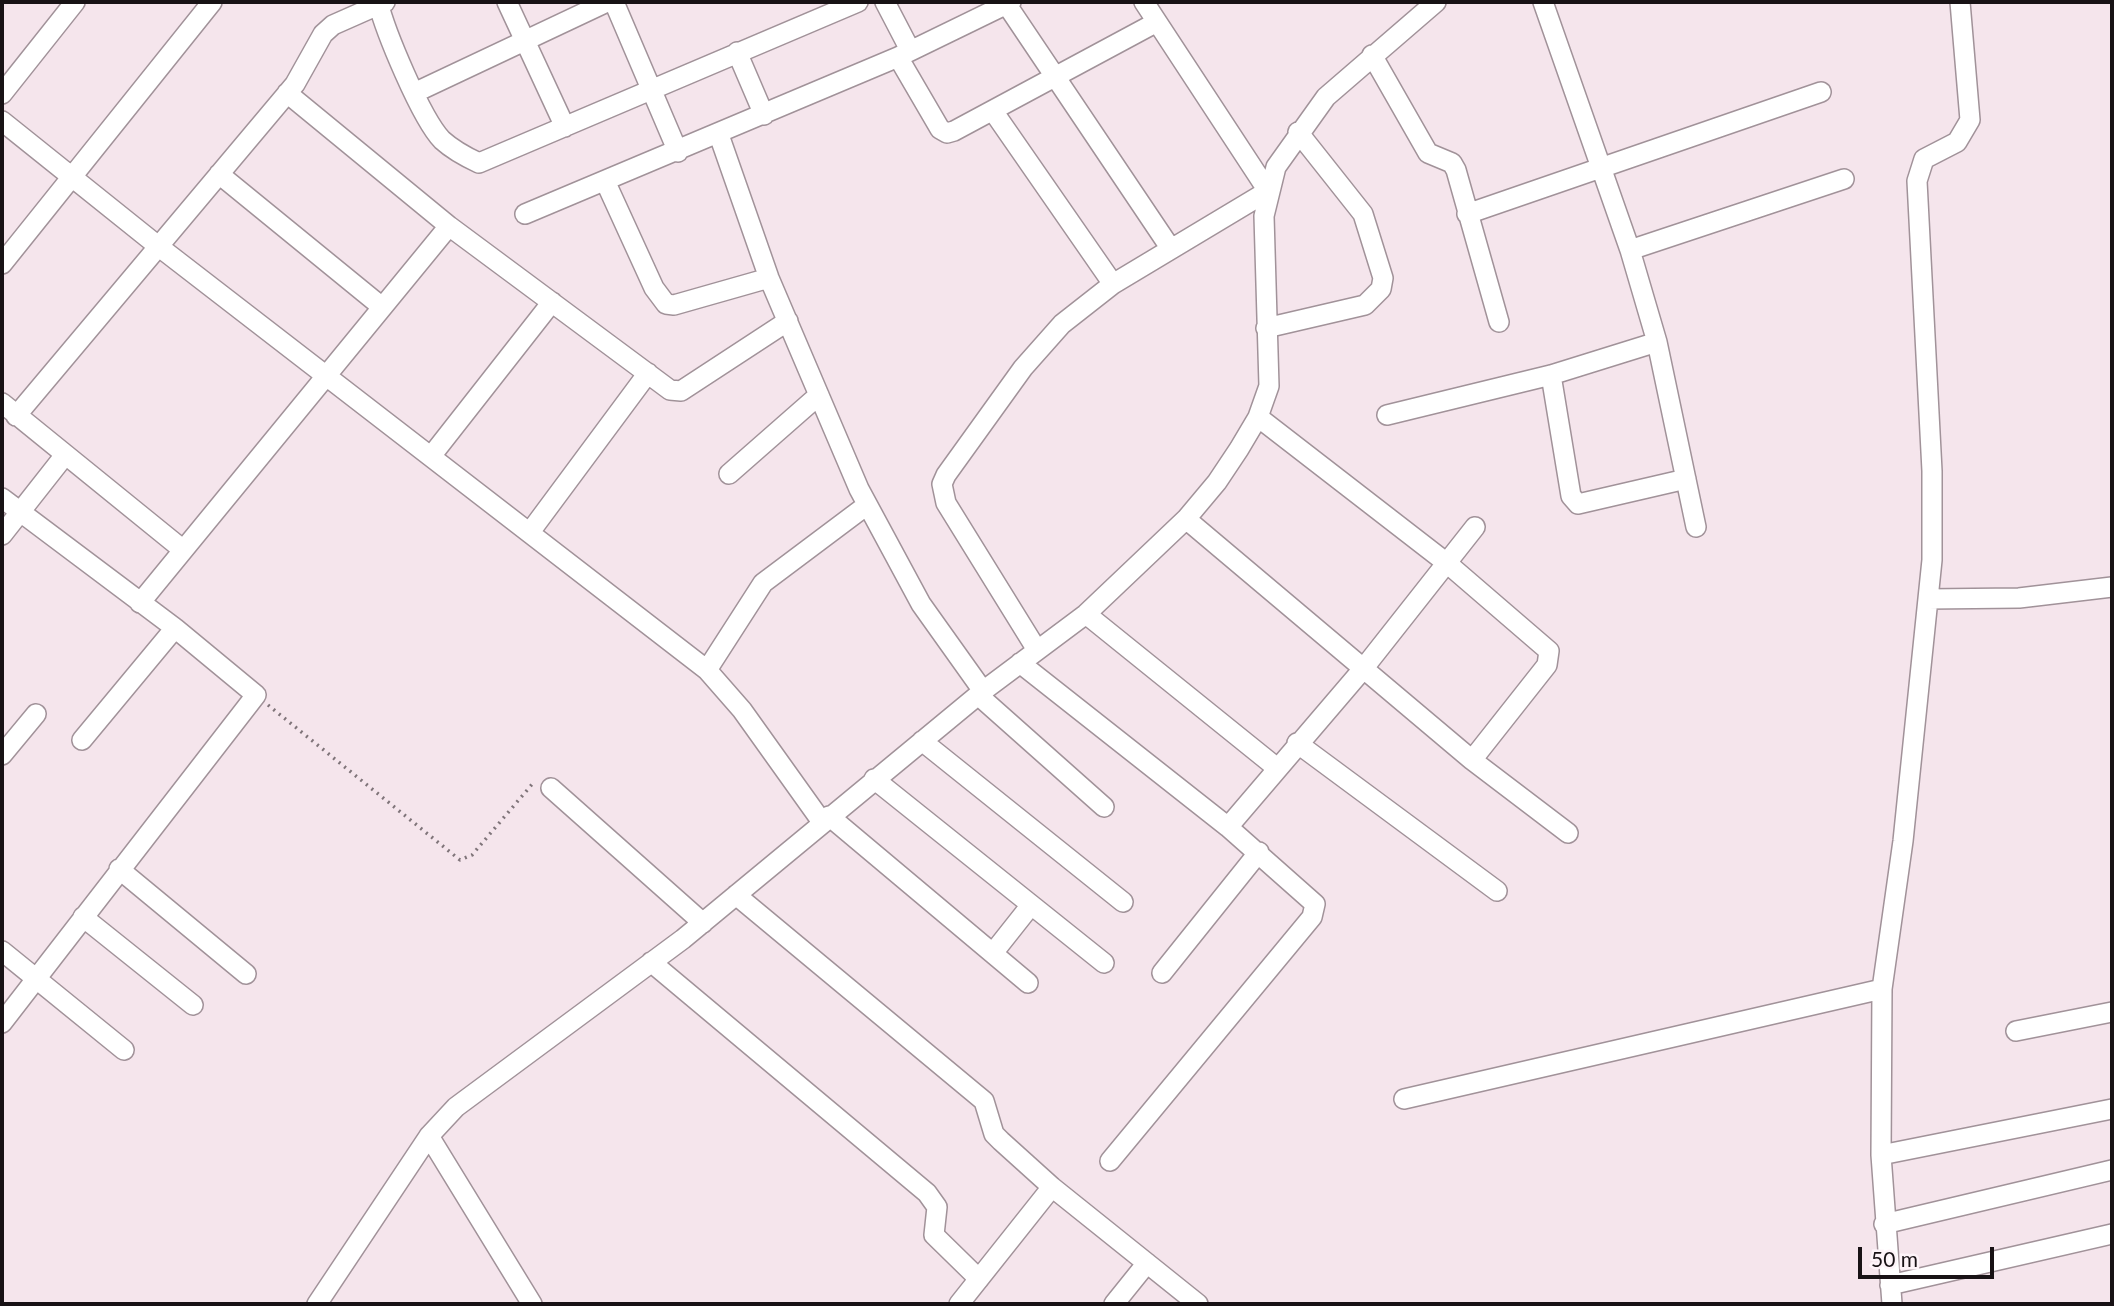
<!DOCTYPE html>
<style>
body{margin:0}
#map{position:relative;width:2114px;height:1306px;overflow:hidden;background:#f5e5ec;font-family:Lato,sans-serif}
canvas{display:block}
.frame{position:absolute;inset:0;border:4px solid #181215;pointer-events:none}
.scale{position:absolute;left:1858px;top:1247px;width:136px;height:32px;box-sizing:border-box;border:4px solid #181215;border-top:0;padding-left:9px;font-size:21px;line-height:24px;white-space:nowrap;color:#181215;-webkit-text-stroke:5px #fef4f9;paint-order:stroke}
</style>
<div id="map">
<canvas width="2114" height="1306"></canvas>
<div class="frame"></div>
<div class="scale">50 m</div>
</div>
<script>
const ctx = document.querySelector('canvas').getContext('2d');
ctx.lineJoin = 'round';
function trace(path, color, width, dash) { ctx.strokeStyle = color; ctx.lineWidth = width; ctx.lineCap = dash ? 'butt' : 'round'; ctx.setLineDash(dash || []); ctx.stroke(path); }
const path = new Path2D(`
 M268,705L460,860L472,855L534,782`);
const minor = new Path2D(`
 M378,2C385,31 421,118 442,140C453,150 466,157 479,163L858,2
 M507,2L565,127
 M614,2L678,152
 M885,2L910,50
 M1005,2L1171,249
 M1543,2L1630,250L1657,342L1696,527
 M737,52L764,115
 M1372,55L1428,153L1452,163L1456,170L1499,322
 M898,57L1011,2
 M287,93L449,226L670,390L681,391L788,321
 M414,93L607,2
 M2,94L75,2
 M993,111L1113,284
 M2,121L158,246L707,670L742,710L822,822
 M719,135L769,278L859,489L921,604L983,691
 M219,174L382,307
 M606,183L654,288L666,304L674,305L769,278
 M525,214L898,57L940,129L947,133L954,131L1157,22
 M1467,214L1821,92
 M1630,250L1844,179
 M2,264L212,2
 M1266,328L1365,305L1381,289L1383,278L1363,214L1298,132
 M1551,375L1571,496L1578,504L1686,479
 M2,403L182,549
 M1387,415L1551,375L1657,342
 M16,416L295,84L323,34L333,25L385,2
 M1258,417L1448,564L1549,651L1547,665L1472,760
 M432,455L552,302
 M729,474L819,395
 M2,498L175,628L256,695L2,1023
 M1186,519L1472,760L1568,833
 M530,532L648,373
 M2,535L65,455
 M1928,599L2019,598L2112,587
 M140,603L449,226
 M1086,614L1277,768
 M1037,650L946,503L942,484L946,475L1023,368L1062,324L1113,284L1268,191L1144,2
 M1020,663L1228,827L1315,904L1312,917L1110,1161
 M707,670L763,583L867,505
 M978,695L1104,807
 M82,740L175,628
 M922,741L1123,902
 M1297,743L1497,891
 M2,755L36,714
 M874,779L1104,963
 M551,788L703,923
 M829,816L1028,983
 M1228,827L1363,669L1475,527
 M119,869L246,974
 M736,895L984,1101L994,1134L1001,1141L1052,1187L1198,1304
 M83,917L193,1005
 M2,951L124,1050
 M993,953L1031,905
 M651,962L927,1193L937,1207L934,1235L979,1279
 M1162,973L1259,852
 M2016,1031L2112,1012
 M1404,1099L1882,989
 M429,1136L532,1304
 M1881,1155L2112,1109
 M1884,1224L2112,1170
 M1890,1285L2112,1234
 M317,1304L429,1136L456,1107L683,939L983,691L1086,614L1186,519L1217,482L1239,449L1258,417L1269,386L1264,216L1276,167L1326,97L1436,2
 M959,1304L1052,1187
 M1114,1304L1147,1263
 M1892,1304L1881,1155L1882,989L1903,841L1932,560V471L1917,181L1924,159L1957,142L1970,120L1960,2`);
trace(minor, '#a19299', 22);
trace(path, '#7f7479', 3.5, [2, 5]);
trace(minor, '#fff', 19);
</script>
